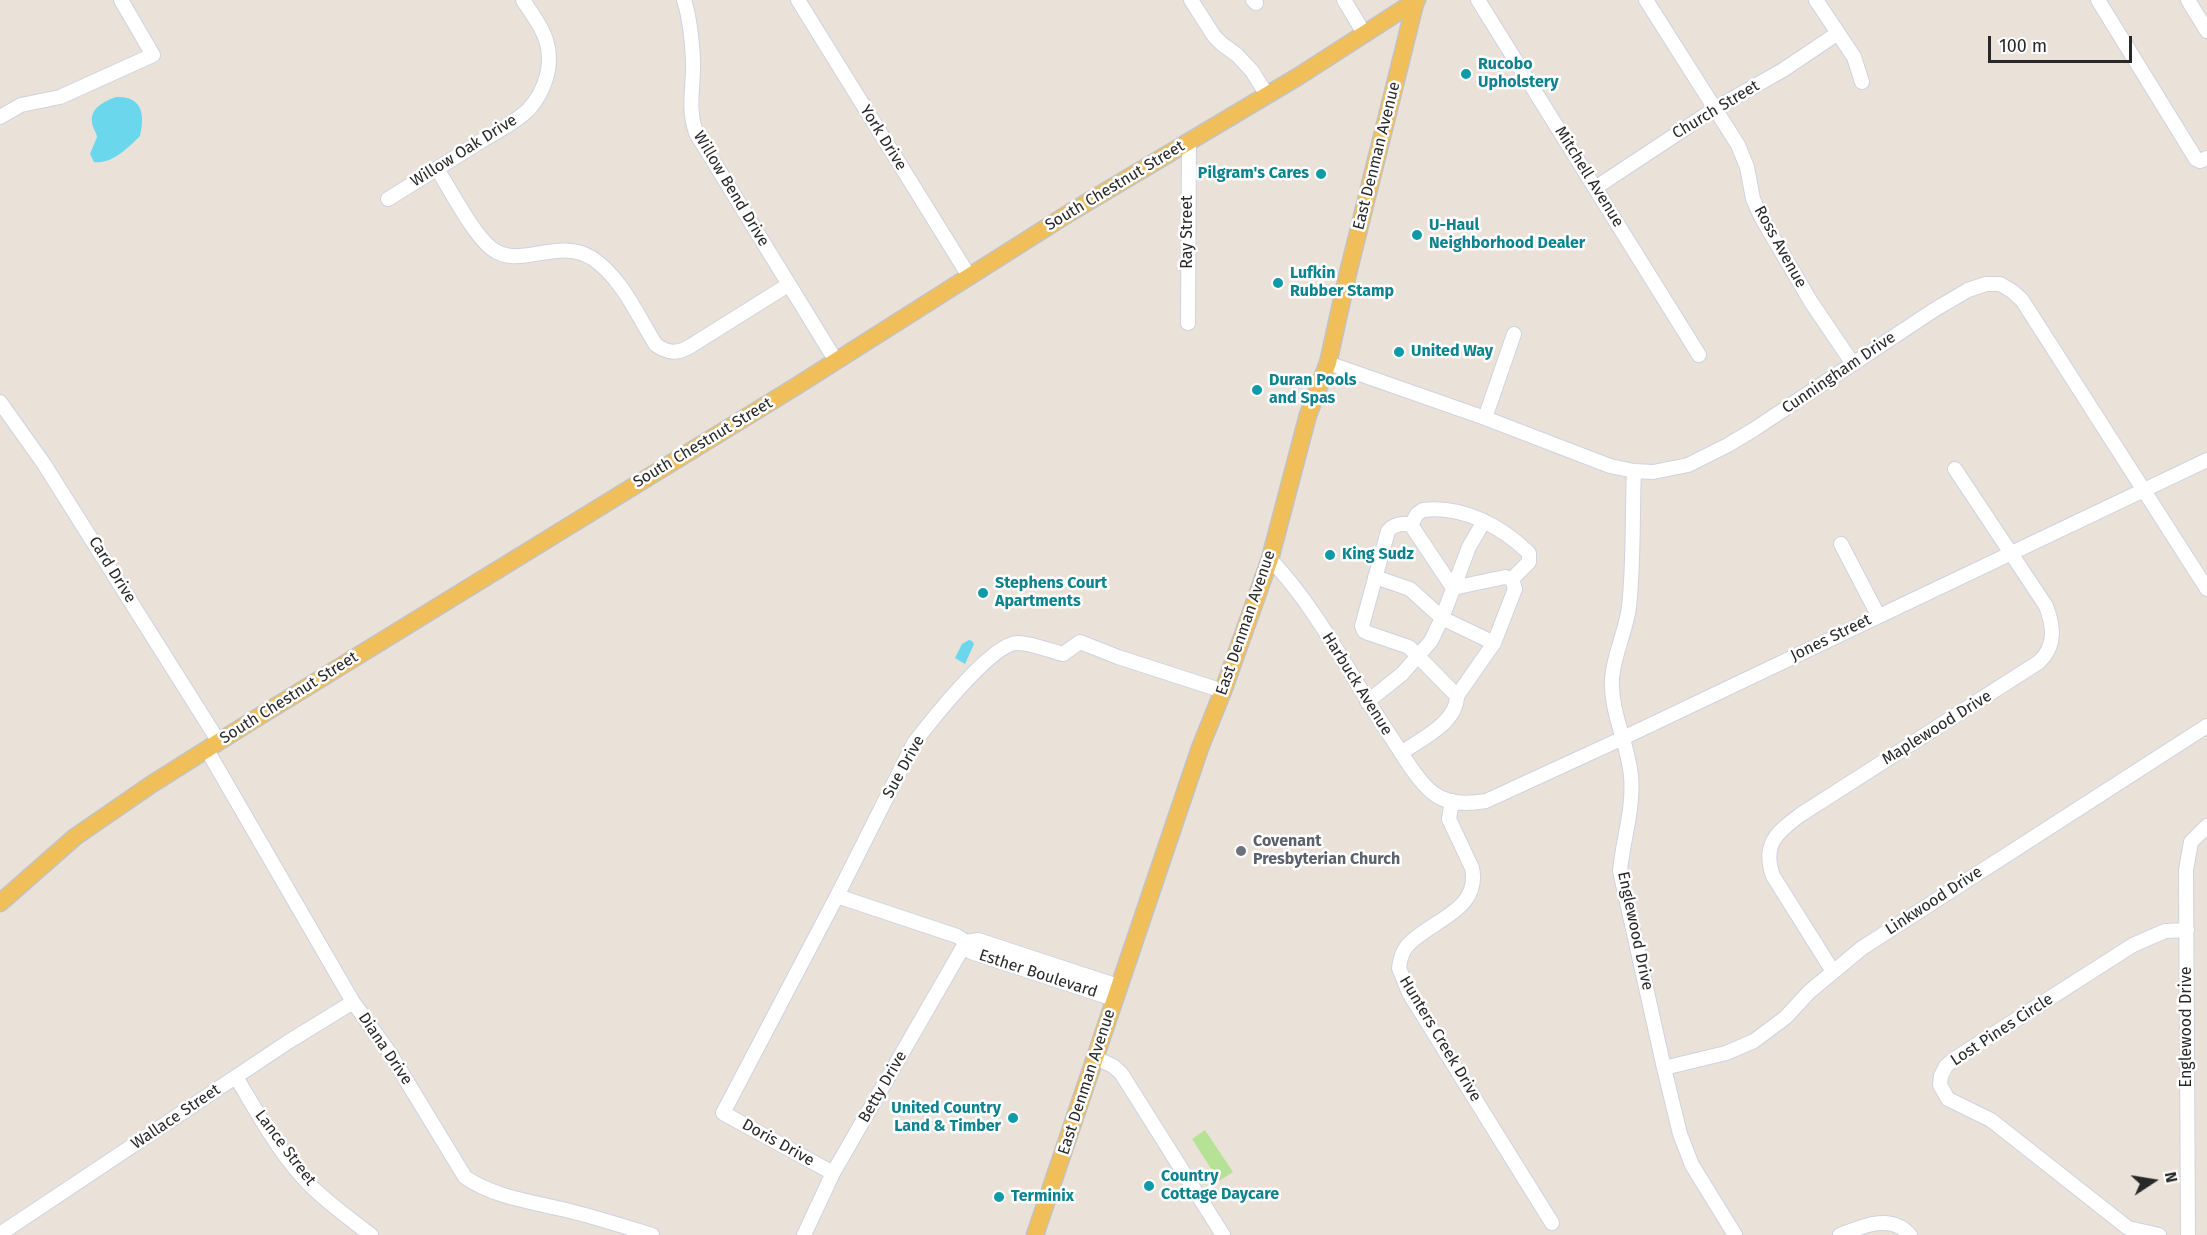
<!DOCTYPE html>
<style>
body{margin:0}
#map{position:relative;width:2207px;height:1235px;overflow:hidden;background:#eae1d9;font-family:"Fira Sans",sans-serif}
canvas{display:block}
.north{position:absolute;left:2123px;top:1151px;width:60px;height:60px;-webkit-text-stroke:4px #fff;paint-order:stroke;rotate:78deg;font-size:16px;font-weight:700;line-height:24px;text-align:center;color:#282828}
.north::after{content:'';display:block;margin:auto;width:21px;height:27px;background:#282828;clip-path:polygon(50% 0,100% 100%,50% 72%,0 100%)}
.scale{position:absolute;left:1988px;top:36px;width:144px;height:27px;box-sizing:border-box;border:3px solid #282828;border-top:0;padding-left:8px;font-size:18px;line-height:21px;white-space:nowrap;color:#282828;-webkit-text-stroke:4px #fff;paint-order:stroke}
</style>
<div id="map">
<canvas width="2207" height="1235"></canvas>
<div class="north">N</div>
<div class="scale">100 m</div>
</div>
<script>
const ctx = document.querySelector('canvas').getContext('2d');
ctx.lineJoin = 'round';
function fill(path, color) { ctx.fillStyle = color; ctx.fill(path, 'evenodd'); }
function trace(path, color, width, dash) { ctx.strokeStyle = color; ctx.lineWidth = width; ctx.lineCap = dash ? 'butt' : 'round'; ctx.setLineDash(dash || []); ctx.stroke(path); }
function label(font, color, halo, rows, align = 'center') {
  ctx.font = font + ' "Fira Sans",sans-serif'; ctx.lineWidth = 5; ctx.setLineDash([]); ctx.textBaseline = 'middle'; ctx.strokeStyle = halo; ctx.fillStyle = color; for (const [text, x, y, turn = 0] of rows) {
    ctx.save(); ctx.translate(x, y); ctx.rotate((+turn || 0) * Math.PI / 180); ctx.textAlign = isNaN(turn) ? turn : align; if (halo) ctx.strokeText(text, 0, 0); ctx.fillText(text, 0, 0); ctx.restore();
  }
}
const green = new Path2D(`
 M1205,1130L1233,1172L1219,1181L1192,1139Z`);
const water = new Path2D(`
 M116,97C143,96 145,115 140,136C129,147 111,165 94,162L90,154L97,137C96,131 92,127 92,122C90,108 105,101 116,97Z
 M969,640L972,641L974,644L965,664L955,658L962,644Z`);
const minor = new Path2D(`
 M684,0C690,19 692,40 693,60C694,87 687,107 696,133L836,361
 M798,0L969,276
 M1191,0L1214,36L1222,44L1237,55L1252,71L1267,95
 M1253,0L1256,3
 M1344,0L1364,33
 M1478,0L1699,355
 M1646,0L1738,145L1747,167L1753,199L1761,217L1811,302L1853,364
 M1816,0L1854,57L1862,82
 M2098,0L2196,159L2200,161L2207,158
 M2188,0L2207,31
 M0,117L21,105L60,97L153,55L121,0
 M437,169C450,189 473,234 491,248C519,271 557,236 592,258C622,278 637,315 656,345C668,353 676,354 689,347L788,285
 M1595,188L1716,108L1783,70L1838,33
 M388,199C420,179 451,160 483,140C498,131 516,122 529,109C545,91 554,64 546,40C542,26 531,13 523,0
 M1188,323L1189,141
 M1328,363L1485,418L1610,466L1634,471L1653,472L1688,465L1728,445L1753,430L1934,310L1968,290L1986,284H2000L2012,291L2022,300L2207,589
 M0,402L44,464L219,742
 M1485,418L1514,334
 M1634,471C1632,516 1634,562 1629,607C1626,631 1614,654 1612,678C1610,712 1628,743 1631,776C1634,808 1623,839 1620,871L1664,1068L1680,1134L1692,1165L1735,1235
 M1411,525L1453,588
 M1841,544L1878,615
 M1270,559C1318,609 1350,676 1389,734C1402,753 1415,778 1433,793C1448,805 1468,804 1486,801L1623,738L2207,460
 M1375,577L1410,589L1442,618L1494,643L1457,696
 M1494,643L1515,589L1512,579
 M1367,702L1402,674L1431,641L1442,618L1469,547L1484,521
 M207,750L353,1002L389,1052L465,1177C493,1197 533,1202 566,1210C595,1217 623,1226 652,1235
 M1401,753C1421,739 1457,723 1457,696L1409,647L1368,633L1364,631L1362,626L1388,531C1394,524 1403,523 1411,525L1417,514L1423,510C1462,505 1501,526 1529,553V562L1512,579L1505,577L1453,588
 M1452,801L1449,819L1472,868C1481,911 1430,920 1407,946C1402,952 1400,960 1399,968L1409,993L1552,1223
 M837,896L957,936L966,942L971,952L1114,999
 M966,942L978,940L1118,986
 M1832,970L1773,876C1762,845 1776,833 1800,815L2039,662C2056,646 2054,627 2046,606L1955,469
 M1096,1058L1113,1066L1121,1073L1223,1235
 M1664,1068L1726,1053L1754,1041L1786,1017L1809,992L1862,948L2207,726
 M236,1077C259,1115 281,1157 313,1188C331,1205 351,1220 371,1235
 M833,1173L723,1113L837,896L914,743C930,722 992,643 1017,643C1027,642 1052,651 1063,654L1080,642L1118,657L1223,691
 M0,1234L288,1042L353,1002
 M804,1235L833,1173L966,942
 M1840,1235C1863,1226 1891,1213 1910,1235
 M2159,1235L2128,1228L1991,1120L1948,1099L1940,1085L1941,1076L1946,1066L1953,1060L2133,945L2165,931L2187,930
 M2188,1235L2186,870L2191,842L2207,826`);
const major = new Path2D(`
 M0,903L75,837L152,784L247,724L795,387L1071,212L1299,76L1417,0
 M1035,1235L1200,748L1223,691L1270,559L1308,415L1328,363L1348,273L1416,0`);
const markers = [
 [1466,74,6,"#0f9aa8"],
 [1321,174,6,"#0f9aa8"],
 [1417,235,6,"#0f9aa8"],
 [1278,283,6,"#0f9aa8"],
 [1399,352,6,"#0f9aa8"],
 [1257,390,6,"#0f9aa8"],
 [1330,555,6,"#0f9aa8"],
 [983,593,6,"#0f9aa8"],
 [1241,851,6,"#6b7280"],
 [1013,1118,6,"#0f9aa8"],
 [1149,1186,6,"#0f9aa8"],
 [999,1197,6,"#0f9aa8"]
];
const cultureNames = [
 ["Rucobo",1478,65],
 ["Upholstery",1478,83],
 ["Pilgram's Cares",1309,174,"right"],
 ["U-Haul",1429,226],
 ["Neighborhood Dealer",1429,244],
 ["Lufkin",1290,274],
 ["Rubber Stamp",1290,292],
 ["United Way",1411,352],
 ["Duran Pools",1269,381],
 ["and Spas",1269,399],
 ["King Sudz",1342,555],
 ["Stephens Court",995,584],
 ["Apartments",995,602],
 ["United Country",1001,1109,"right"],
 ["Land & Timber",1001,1127,"right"],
 ["Country",1161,1177],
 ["Cottage Daycare",1161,1195],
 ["Terminix",1011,1197]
];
const streetNames = [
 ["Church Street",1716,110,-31],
 ["York Drive",883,138,58],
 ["Willow Oak Drive",464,151,-32],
 ["East Denman Avenue",1377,156,-76],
 ["Mitchell Avenue",1589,177,58],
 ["South Chestnut Street",1115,186,-31],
 ["Willow Bend Drive",731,189,59],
 ["Ray Street",1188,232,-90],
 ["Ross Avenue",1780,247,61],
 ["Cunningham Drive",1839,373,-34],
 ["South Chestnut Street",703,443,-31],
 ["Card Drive",112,570,58],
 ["East Denman Avenue",1246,623,-71],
 ["Jones Street",1831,638,-26],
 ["Harbuck Avenue",1357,684,58],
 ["South Chestnut Street",289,698,-32],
 ["Maplewood Drive",1937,728,-32],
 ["Sue Drive",904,767,-61],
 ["Linkwood Drive",1934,901,-33],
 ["Englewood Drive",1635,931,78],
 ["Esther Boulevard",1038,974,18],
 ["Englewood Drive",2187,1027,-90],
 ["Lost Pines Circle",2002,1030,-33],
 ["Hunters Creek Drive",1440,1039,59],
 ["Diana Drive",385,1049,56],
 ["East Denman Avenue",1087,1082,-72],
 ["Betty Drive",883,1087,-60],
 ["Wallace Street",176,1117,-34],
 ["Doris Drive",778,1143,29],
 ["Lance Street",285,1148,53]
];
const worshipNames = [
 ["Covenant",1253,842],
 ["Presbyterian Church",1253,860]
];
fill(green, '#b6e295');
fill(water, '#6bd7ed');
trace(minor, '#ced3e1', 16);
trace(major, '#c3c3c3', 19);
trace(minor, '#fff', 14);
trace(major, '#f0bf59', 16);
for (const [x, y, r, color] of markers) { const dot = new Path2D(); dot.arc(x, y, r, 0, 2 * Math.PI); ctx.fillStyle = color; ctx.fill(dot); trace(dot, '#fff', 2); }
label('bold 16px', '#0d838f', '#fff', cultureNames, 'left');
label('16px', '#282828', '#fff', streetNames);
label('bold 16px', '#5b616d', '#fff', worshipNames, 'left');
</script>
